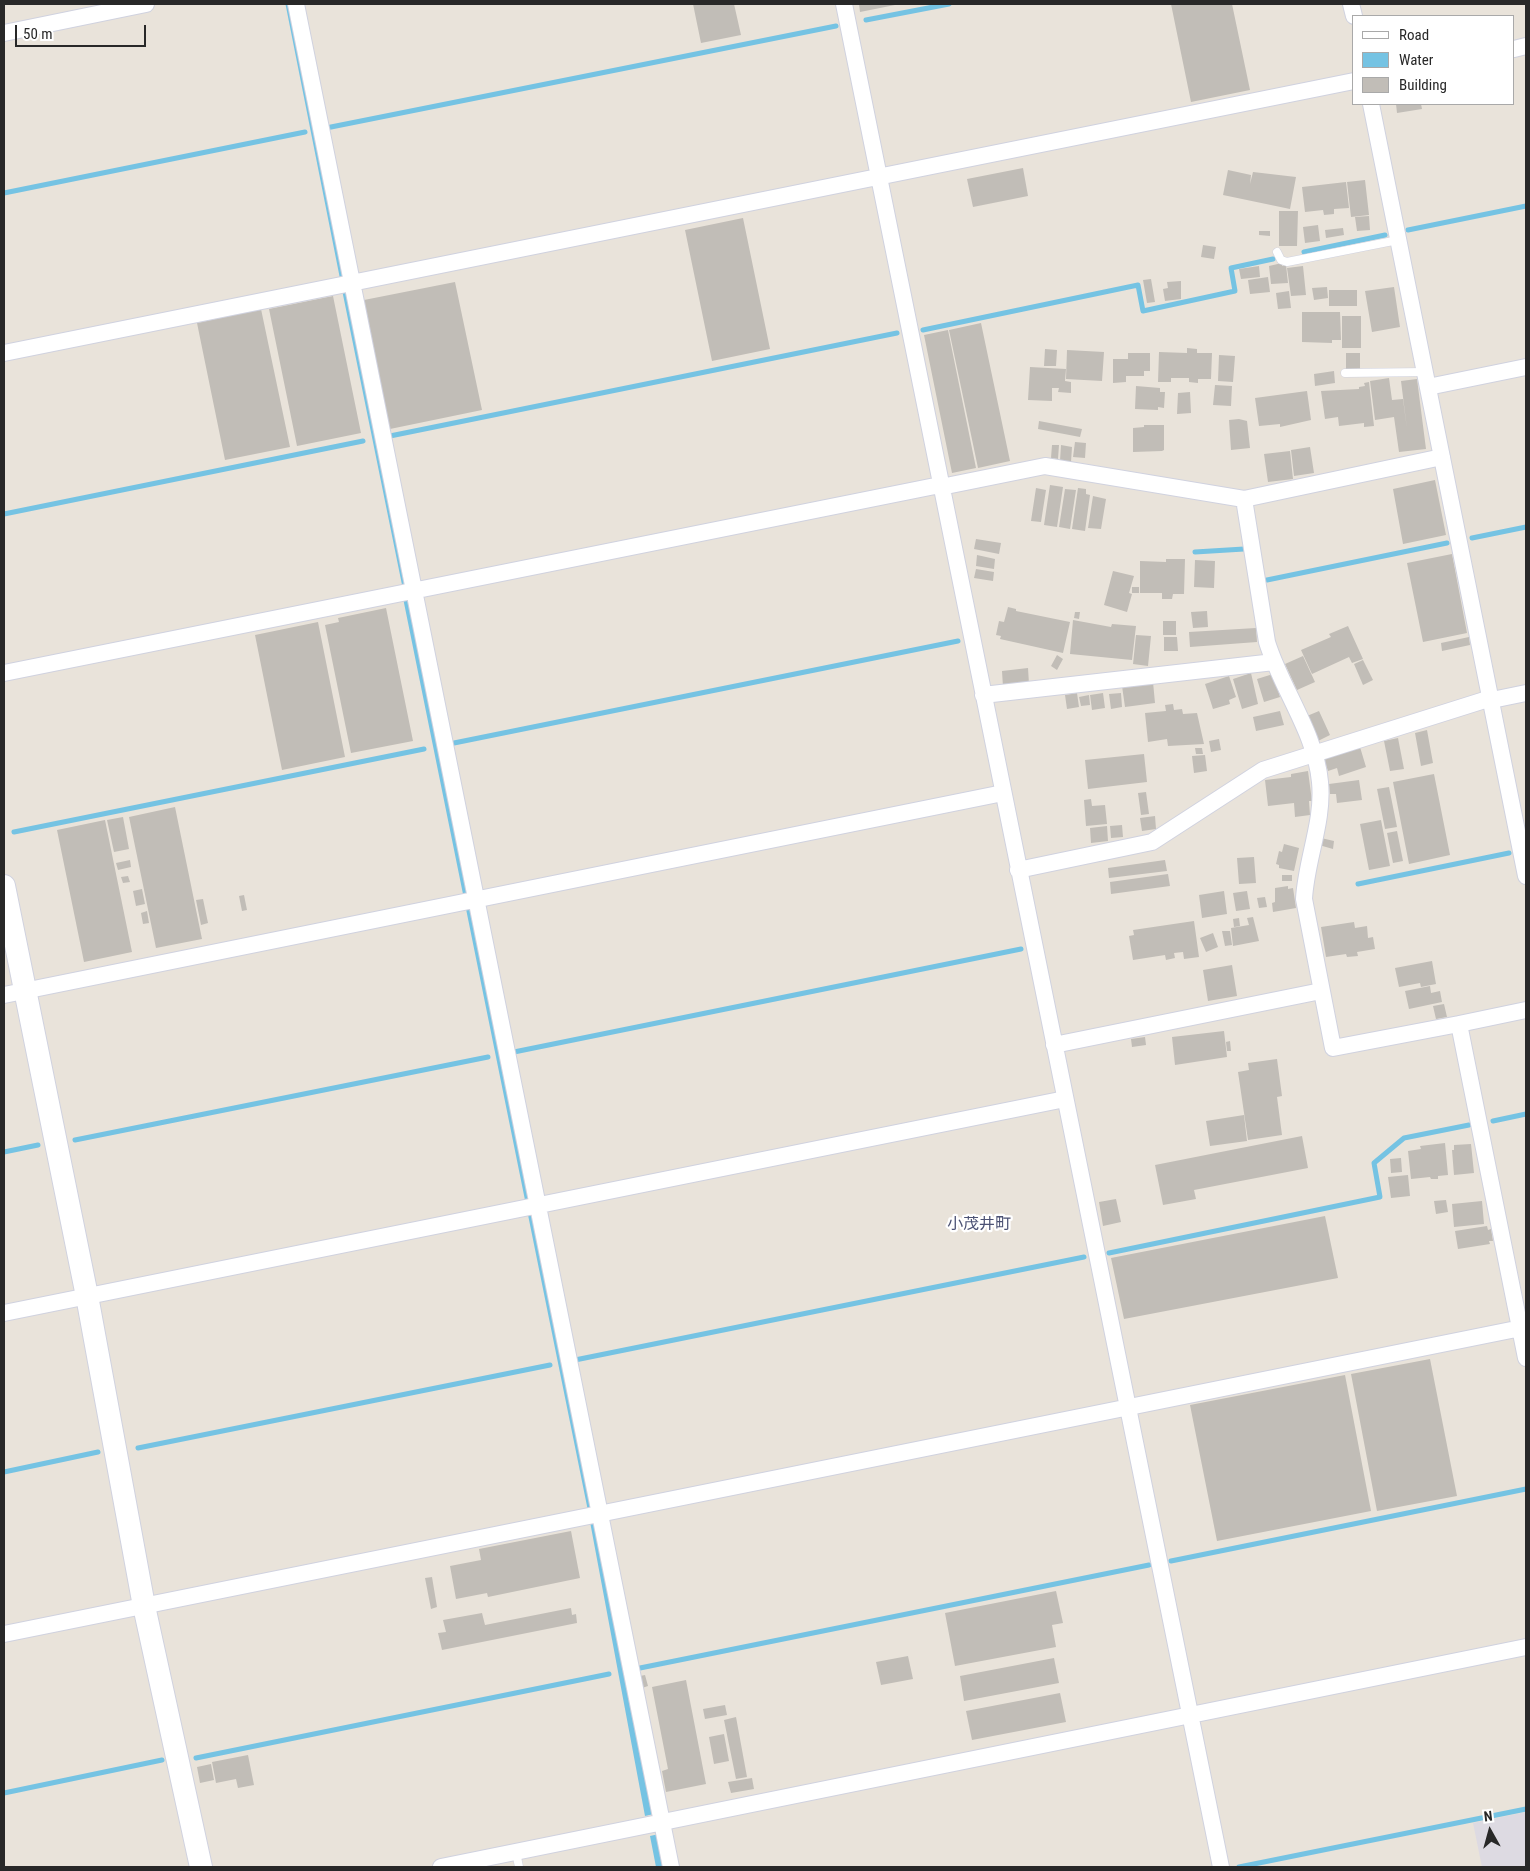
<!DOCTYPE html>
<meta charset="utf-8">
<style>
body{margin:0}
#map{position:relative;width:1530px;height:1871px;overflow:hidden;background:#e9e3da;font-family:"Roboto Condensed",sans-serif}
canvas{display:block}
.frame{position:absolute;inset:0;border:5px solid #282828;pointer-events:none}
.legend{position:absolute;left:1352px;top:15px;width:162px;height:90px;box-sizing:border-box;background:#fff;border:1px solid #a9a9a9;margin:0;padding:6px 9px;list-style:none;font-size:15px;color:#282828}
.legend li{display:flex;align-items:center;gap:10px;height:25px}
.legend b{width:25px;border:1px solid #a9a9a9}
.north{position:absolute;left:1465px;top:1806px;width:50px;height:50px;-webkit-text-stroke:4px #fff;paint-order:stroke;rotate:353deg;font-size:14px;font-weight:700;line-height:20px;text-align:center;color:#282828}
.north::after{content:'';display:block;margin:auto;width:18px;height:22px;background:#282828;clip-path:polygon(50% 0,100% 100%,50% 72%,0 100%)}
.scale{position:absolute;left:15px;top:25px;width:131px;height:22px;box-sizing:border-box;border:2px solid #282828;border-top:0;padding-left:6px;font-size:15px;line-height:18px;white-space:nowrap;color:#282828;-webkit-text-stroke:4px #fff;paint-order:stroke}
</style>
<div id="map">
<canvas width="1530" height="1871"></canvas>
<div class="frame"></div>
<ul class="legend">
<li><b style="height:6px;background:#fff"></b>Road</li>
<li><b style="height:14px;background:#75c3e3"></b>Water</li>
<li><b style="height:14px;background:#c1bdb7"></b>Building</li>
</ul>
<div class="north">N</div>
<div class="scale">50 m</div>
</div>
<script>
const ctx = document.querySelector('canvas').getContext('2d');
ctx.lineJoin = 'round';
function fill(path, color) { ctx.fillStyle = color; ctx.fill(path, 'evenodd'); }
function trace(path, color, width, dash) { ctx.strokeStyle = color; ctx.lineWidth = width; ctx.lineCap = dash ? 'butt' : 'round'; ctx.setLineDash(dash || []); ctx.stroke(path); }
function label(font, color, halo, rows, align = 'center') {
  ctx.font = font + ' "Roboto Condensed","Noto Sans JP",sans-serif'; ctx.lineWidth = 4.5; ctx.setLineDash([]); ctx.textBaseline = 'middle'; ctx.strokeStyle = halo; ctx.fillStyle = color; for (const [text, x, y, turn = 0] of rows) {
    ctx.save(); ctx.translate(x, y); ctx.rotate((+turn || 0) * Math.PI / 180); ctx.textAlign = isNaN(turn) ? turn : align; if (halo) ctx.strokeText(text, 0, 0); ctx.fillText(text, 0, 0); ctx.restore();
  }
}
const industrial = new Path2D(`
 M1526,1812V1867H1482L1473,1823Z`);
const water = new Path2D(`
 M408,597L654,1814L645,1816L588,1511L403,598Z
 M659,1834L665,1867H656L650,1836Z`);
const stream = new Path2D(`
 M288,4L342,276
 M866,20L949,4
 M326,128L836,26
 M4,193L305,132
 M1408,230L1526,206
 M1304,252L1385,235
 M345,292L405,587
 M923,330L1138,285L1143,311L1235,291L1231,268L1273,259
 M390,436L897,333
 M4,514L363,441
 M1472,538L1526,527
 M1195,552L1244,549
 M1267,580L1447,543
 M454,743L958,641
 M14,832L424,749
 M1358,884L1509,853
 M514,1052L1021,949
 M1493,1121L1526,1114
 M75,1140L488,1057
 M4,1152L38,1145
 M1109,1253L1380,1197L1374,1163L1404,1138L1469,1125
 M575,1360L1084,1257
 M138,1448L550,1365
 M4,1472L98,1452
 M1171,1561L1526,1489
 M640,1668L1149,1565
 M196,1758L609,1674
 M4,1793L162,1760
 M1239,1867L1526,1809`);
const building = new Path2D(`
 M693,4H734L741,35L701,43Z
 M859,4H895V5L860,12Z
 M1171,4H1232L1250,90L1191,102Z
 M1396,104H1421L1422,109L1397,113Z
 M1023,168L1028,196L973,207L967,179Z
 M1228,170L1251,175L1250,184L1253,172L1296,177L1290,209L1223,195Z
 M1365,180L1369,215L1351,217L1347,182Z
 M1346,182L1349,208L1334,209V214L1324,215L1323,210L1305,212L1302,187Z
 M1279,211H1298L1297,246H1279Z
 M1369,216L1370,230L1357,231L1355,217Z
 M743,218L770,349L712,361L685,230Z
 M1318,225L1320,241L1305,243L1303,227Z
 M1343,228L1344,235L1326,238L1325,230Z
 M1259,231H1270V236L1259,235Z
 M1203,245L1216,247L1214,259L1201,257Z
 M1282,263V266L1286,265L1288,283L1271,284L1269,266Z
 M1259,266L1260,277L1241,279L1239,269Z
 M1303,266L1306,295L1291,296L1287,268Z
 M1268,277L1270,292L1250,294L1248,280Z
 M1151,279L1155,302L1147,303L1143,280Z
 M1181,281V299L1165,301L1163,289L1168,288L1167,282Z
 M455,282L482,410L390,429L364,300Z
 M1327,287L1328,298L1314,300L1312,288Z
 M1394,287L1400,327L1372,332L1365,291Z
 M1329,290H1357V306H1329Z
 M1289,291L1291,308L1278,309L1276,293Z
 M333,296L361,433L297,446L269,309Z
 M261,309L290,447L225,460L197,323Z
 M1302,312H1340L1341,340H1332V343L1302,342Z
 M1342,316H1361V348H1342Z
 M981,323L1010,461L978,468L949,330Z
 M948,330L976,468L952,473L924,335Z
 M1187,348L1197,349V353H1212L1211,379H1198V383L1189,382V378H1171V382H1158L1159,352L1187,353Z
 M1045,349L1057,350L1056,366H1044Z
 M1067,350L1104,352L1102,381L1066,379Z
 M1128,353H1150V371H1144V376H1126V382L1113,383V359H1128Z
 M1346,353H1360V370H1346Z
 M1219,355L1235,356L1233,382L1218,381Z
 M1030,367L1066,369L1065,381L1071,382V393L1058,392L1059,388H1052V401L1028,400Z
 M1334,371L1335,383L1315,386L1314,374Z
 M1389,378L1392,400L1403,399L1407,429L1401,381L1417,379L1426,449L1399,452L1394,417L1375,420L1370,381Z
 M1369,382L1374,426L1364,427V423L1339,426L1338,417L1325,419L1321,391L1359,389V387L1365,386L1364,383Z
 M1215,385L1232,386L1231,406L1213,405Z
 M1136,386L1160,388V392H1165L1164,408L1158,407V410L1135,409Z
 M1307,391L1311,420L1280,427V424L1259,426L1255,398Z
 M1190,392L1191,413L1177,414L1178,393Z
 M1239,419L1247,421L1250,448L1231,450L1229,420Z
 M1039,421L1082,429L1080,437L1038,429Z
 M1144,425H1164V450L1162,451L1133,452V428L1144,427Z
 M1075,442L1086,443L1085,458L1073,457Z
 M1052,445H1059L1058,459L1051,458Z
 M1061,445L1072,447L1071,462L1060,461Z
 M1310,447L1314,473L1294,476L1291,450Z
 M1290,451L1293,479L1268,482L1264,454Z
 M1435,480L1446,535L1403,544L1393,489Z
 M1050,485L1063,487L1057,527L1044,525Z
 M1036,488L1046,490L1041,522L1031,521Z
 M1078,488L1086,489V494L1090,495L1085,531L1072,529Z
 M1065,489L1076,490L1070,529L1059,527Z
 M1093,496L1106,499L1101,529L1088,528Z
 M976,539L1001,543L999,554L974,549Z
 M1452,554L1467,633L1423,642L1407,563Z
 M977,555L995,559L994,569L976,566Z
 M1166,559H1185L1184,594H1173L1172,599H1162V593H1140V561L1166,562Z
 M1195,560L1215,561L1214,588L1194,587Z
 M976,569L994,572L993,581L974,578Z
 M1113,571L1134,576L1129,593L1132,594L1127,612L1104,605Z
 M1132,587H1139V593H1132Z
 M1008,607L1016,609V611L1070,622L1063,653L1000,639L1001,636L996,635L999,621L1004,622Z
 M386,608L413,741L351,753L325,625L339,622L338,618Z
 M1207,611L1208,627L1193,628L1191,612Z
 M1075,612H1080L1079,619L1074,618Z
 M1073,620L1111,627L1112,624L1136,626L1132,660L1070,654Z
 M1163,621H1176V635H1163Z
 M318,622L345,757L282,770L255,635Z
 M1348,626L1363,659L1352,663L1349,657L1312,674L1301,650L1331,637L1329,634Z
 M1256,628L1257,642L1190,647L1189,632Z
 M1136,635L1151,636L1148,666L1133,664Z
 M1164,637H1177L1178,651H1164Z
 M1469,637L1470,645L1442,651L1441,643Z
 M1057,655L1063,659L1057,670L1051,666Z
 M1303,656L1315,682L1297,690L1285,664Z
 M1363,660L1373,680L1363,685L1354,664Z
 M1028,668L1029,684L1003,687L1002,671Z
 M1251,673L1258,704L1242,709L1233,679Z
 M1273,674L1280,697L1264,702L1257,679Z
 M1229,676L1236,697L1229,700L1230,704L1213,709L1205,684Z
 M1153,682L1155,703L1125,707L1122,686Z
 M1077,693L1079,707L1067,709L1065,695Z
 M1103,693L1105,708L1092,710L1090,695Z
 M1121,693L1122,707L1111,709L1109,694Z
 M1089,695L1090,705L1081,706L1079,697Z
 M1173,704L1174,710L1182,709L1183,714L1197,713L1204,744L1168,746L1167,739L1148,742L1145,713L1166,711L1165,705Z
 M1280,711L1284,725L1256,731L1253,717Z
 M1319,711L1330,735L1318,741L1307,716Z
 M1427,730L1433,763L1421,766L1415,733Z
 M1398,738L1404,769L1390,771L1384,741Z
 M1219,739L1221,750L1211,752L1209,741Z
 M1360,747L1366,767L1339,776L1337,768L1328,771L1324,759Z
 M1195,748H1202L1203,754H1196Z
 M1144,754L1147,782L1088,789L1085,760Z
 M1205,755L1207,771L1194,773L1192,756Z
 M1308,771L1312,801H1309L1310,815L1295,817L1294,803L1268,806L1265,780L1291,777V774Z
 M1434,774L1450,855L1409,864L1393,782Z
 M1359,780L1362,800L1337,803L1336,794H1330L1329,784Z
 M1389,787L1397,827L1385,829L1377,789Z
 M1146,792L1149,814L1141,815L1138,793Z
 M1091,799L1092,806L1105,805L1107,824L1086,826L1084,800Z
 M175,807L202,939L156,948L129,817Z
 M1155,816L1156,829L1142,831L1140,818Z
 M123,817L129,849L114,852L107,820Z
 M105,820L132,952L84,962L57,830Z
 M1381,820L1390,866L1369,870L1360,824Z
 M1122,825L1123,837L1111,838L1110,826Z
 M1107,826L1108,841L1091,843L1090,828Z
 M1397,831L1403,861L1393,863L1387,833Z
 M1321,838L1334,841L1333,849L1319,845Z
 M1284,844L1299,848L1294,871L1279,868V865L1276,864L1279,851L1282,852Z
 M1254,857L1256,883L1239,884L1237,858Z
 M130,860L131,867L118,870L116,863Z
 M1165,860L1167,871L1109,878L1108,868Z
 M1168,874L1170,886L1111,894L1110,882Z
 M1282,875H1292V881H1282Z
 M128,876L130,882L123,883L121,877Z
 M1288,886V889L1293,888L1296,908L1273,912L1272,903L1275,902V888Z
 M142,889L145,904L136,906L133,891Z
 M1224,891L1227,914L1202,918L1199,895Z
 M1247,891L1250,909L1236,911L1233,893Z
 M244,895L247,910L242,911L239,896Z
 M1265,897L1267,907L1259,908L1257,898Z
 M203,899L208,923L201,925L196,900Z
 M147,911L149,923L143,924L141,913Z
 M1253,917L1259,941L1233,946L1231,928L1249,925L1247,918Z
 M1239,918L1240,926L1234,927L1233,919Z
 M1194,921L1199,957L1184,959L1183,952L1174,953L1175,958L1166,960L1165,955L1133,960L1129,936L1134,935L1133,930Z
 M1354,922L1355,928L1367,926L1368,938L1373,937L1375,949L1357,952L1358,956L1347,957L1346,954L1326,957L1321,927Z
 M1222,931H1230L1232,945L1225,946Z
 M1213,933L1218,947L1206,952L1200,938Z
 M1432,961L1436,984L1421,987L1420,983L1399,987L1395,968Z
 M1232,965L1237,996L1208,1001L1203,970Z
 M1430,986L1431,993L1440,991L1442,1002L1409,1009L1405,991Z
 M1444,1004L1447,1017L1436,1019L1433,1006Z
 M1224,1031L1227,1057L1175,1065L1172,1037Z
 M1145,1037L1146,1045L1132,1047L1131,1039Z
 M1230,1041L1231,1051H1227L1226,1042Z
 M1277,1059L1282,1096L1277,1097L1282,1135L1248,1140L1238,1072L1249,1070L1248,1063Z
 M1244,1115L1247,1141L1210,1146L1206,1121Z
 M1302,1136L1308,1168L1194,1190L1196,1199L1163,1205L1155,1165Z
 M1445,1143L1448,1175L1438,1176V1179H1431L1430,1177L1411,1179L1408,1151L1421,1149L1420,1146Z
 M1471,1144L1474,1173L1454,1175L1452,1150H1454V1145Z
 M1401,1158L1402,1172L1391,1173L1390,1159Z
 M1408,1175L1410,1196L1391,1198L1388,1177Z
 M1116,1199L1121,1222L1103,1226L1099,1202Z
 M1446,1200L1448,1212L1436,1214L1434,1201Z
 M1482,1201L1484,1224L1454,1227L1452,1204Z
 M1325,1216L1338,1278L1124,1319L1111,1258Z
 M1487,1226L1488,1230L1491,1229L1493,1241H1489L1490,1244L1458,1249L1455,1231Z
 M1430,1359L1457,1496L1377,1511L1351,1374Z
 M1345,1375L1371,1511L1217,1541L1190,1405Z
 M571,1531L580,1578L488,1597L487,1593L456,1599L450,1566L481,1560L479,1549Z
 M432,1577L437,1607L431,1609L425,1578Z
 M1056,1591L1063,1623L1052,1625L1056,1647L955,1666L945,1613Z
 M571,1608L572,1615L576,1614L577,1623L442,1650L438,1633L446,1632L443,1620L482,1613L485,1625Z
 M908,1656L913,1679L881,1685L876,1662Z
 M1054,1658L1059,1683L964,1701L960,1676Z
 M645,1675L648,1686L642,1688L640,1676Z
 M686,1680L706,1784L666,1792L662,1771L668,1769L652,1687Z
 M1060,1693L1066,1722L972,1740L966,1711Z
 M725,1705L727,1715L705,1719L703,1709Z
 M736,1717L747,1777L736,1779L724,1720Z
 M724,1734L729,1761L714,1764L709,1737Z
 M248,1755L254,1785L238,1788L236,1779L216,1783L212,1762Z
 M211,1764L214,1780L200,1783L197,1767Z
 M752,1778L754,1789L731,1793L728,1782Z`);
const lane = new Path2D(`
 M1277,252L1281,260L1287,262L1398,240
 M1345,373L1425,372
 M516,1852L519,1867`);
const street = new Path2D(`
 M296,4L671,1867
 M844,4L1221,1867
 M1351,4L1354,16
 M4,33L146,4
 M1514,49L1526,46
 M1371,104L1526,876
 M4,353L1354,81
 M1428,387L1526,367
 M941,487L1045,466L1244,499L1442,457
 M1244,499L1267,642C1281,688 1316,734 1320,782C1324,821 1306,860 1304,899L1333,1048L1459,1024
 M4,673L940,485
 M983,695L1274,662
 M1492,700L1526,693
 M1018,870L1152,842L1263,770L1491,698
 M4,995L1003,793
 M1526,1010L1459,1024L1526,1358
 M1054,1045L1321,991
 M4,1313L1065,1099
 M4,1634L1526,1327
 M441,1867L1526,1647`);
const secondary = new Path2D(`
 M4,886L87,1296L144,1606L201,1867`);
const quarterNames = [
 ["小茂井町",979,1225]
];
fill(industrial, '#dddae2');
fill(water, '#75c3e3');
trace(stream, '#75c3e3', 5);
fill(building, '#c1bdb7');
trace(lane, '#d0d2df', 9);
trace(street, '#d0d2df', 18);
trace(secondary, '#d0d2df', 24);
trace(lane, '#fff', 8);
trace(street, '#fff', 16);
trace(secondary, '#fff', 22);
label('16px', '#4c5274', '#fff', quarterNames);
</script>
